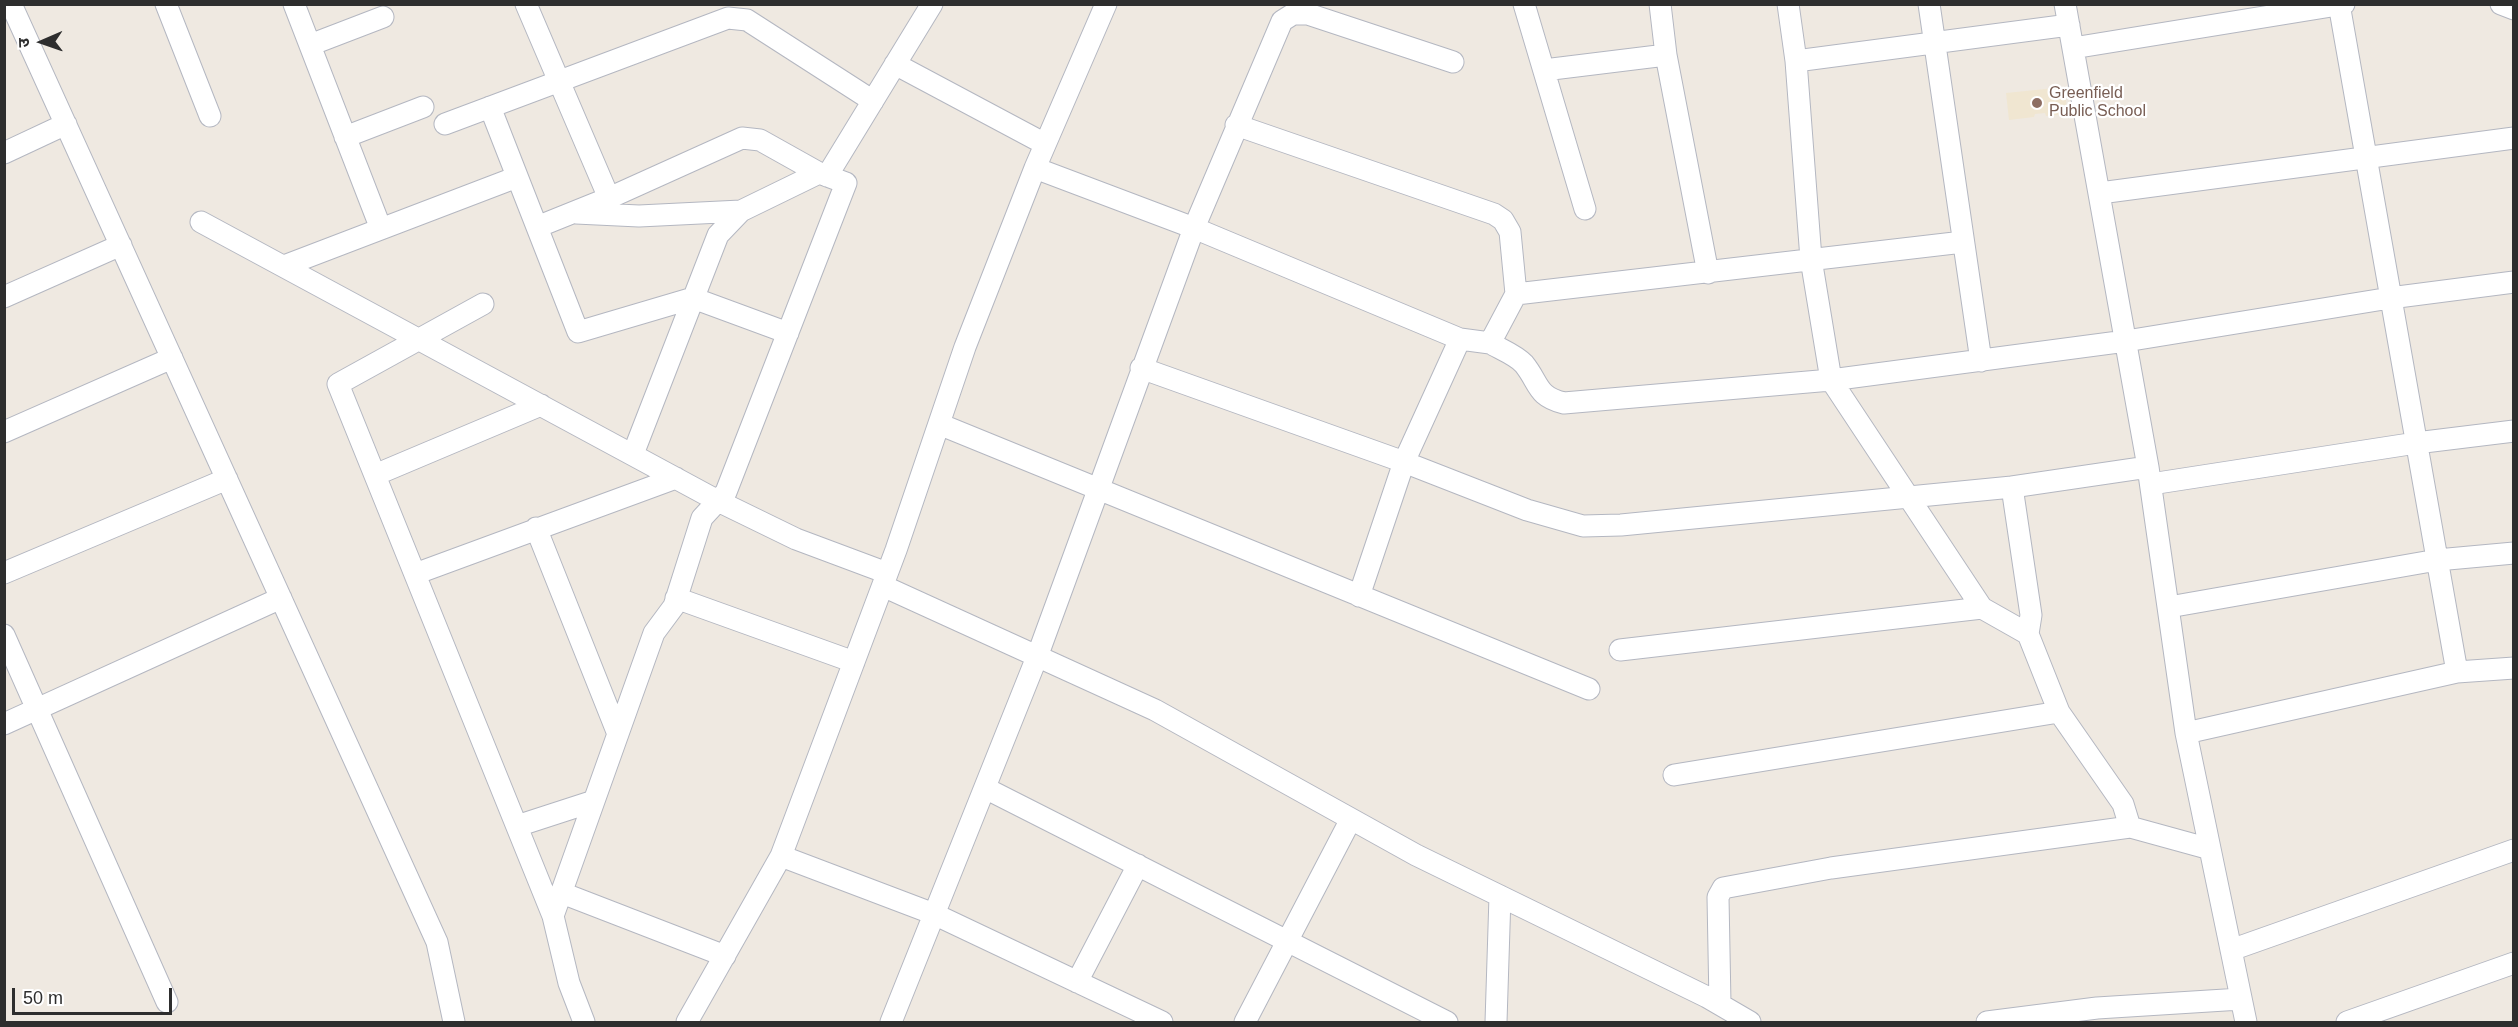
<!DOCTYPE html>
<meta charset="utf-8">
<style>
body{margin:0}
#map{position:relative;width:2518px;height:1027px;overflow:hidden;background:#efe9e1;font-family:Arial,"Noto Sans Devanagari",sans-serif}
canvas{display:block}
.frame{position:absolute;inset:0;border:6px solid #2e2e2e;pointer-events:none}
.north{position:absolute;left:12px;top:12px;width:60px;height:60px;-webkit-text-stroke:4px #fff;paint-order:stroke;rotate:268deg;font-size:16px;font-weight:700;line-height:24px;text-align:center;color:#2e2e2e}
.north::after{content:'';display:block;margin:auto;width:21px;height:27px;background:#2e2e2e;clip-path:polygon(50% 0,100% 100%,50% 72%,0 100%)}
.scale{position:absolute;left:12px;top:988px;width:160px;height:27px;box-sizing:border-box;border:3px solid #2e2e2e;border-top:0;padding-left:8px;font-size:18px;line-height:21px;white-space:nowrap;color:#2e2e2e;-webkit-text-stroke:4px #fff;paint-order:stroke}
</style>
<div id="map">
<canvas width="2518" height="1027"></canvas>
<div class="frame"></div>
<div class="north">उ</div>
<div class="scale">50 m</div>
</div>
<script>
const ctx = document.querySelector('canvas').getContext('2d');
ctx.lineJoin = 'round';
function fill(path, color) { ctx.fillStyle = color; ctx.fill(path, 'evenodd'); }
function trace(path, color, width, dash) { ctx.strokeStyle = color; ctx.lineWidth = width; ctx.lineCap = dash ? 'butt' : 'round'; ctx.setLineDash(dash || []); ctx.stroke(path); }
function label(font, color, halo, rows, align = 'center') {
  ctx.font = font + ' Arial,sans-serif'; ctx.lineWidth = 4.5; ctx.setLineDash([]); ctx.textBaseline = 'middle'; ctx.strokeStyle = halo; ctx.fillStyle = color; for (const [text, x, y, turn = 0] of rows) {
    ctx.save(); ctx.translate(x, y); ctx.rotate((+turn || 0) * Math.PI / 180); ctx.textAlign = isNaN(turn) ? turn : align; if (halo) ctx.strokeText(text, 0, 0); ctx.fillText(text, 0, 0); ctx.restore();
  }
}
const education = new Path2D(`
 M2065,87L2067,114L2046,116L2045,113L2035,114L2034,117L2009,120L2006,93Z`);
const street = new Path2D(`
 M11,4L437,942L454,1022
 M166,4L210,116
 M294,4L381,229
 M526,4L609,198
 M1524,4L1585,209
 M1660,4L1666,55L1708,273
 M1788,4L1796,61L1811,259L1831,380L1982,608L2028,634
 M1929,4L1981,361
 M2065,4L2148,467L2186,733L2246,1022
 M2339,4L2457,672
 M2501,4L2514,9
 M310,45L383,17
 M2073,48L2344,4
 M1796,61L2069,25
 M895,64L1045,144
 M1544,70L1666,55
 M490,107L578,332L693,298L788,333
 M445,124L728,18L747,20L873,101
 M1236,125L1494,214L1503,220L1510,232L1516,294L1490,343C1500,349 1516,355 1524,364C1540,384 1536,396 1564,403L1831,380L2126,341L2390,298L2514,282
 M345,137L423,107
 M4,153L66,124
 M1035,168L1194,228L1460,339L1490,343
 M827,176L932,4
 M2100,193L2514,138
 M576,213L639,216L741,211
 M201,222L718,501L796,539L887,573
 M537,227L609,198L742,138L760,140L819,173
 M284,266L517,177
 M1516,294L1963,242
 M4,297L121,245
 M483,304L338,384L553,916
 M1141,368L1404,462L1527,510L1583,526L1621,525L2012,487L2148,467
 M939,424L1589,689
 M4,432L172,358
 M375,475L541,405
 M2151,484L2416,443L2514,431
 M2012,487L2031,615L2028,634L2059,712L2123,804L2130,827
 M536,528L618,734
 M4,573L227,479
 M415,574L676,478
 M883,586L1155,710L1416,855L1707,997L1750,1022
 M1359,596L1404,462L1460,339
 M676,598L854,662
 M2169,607L2437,560L2514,553
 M4,635L167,1002
 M1620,650L1982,608
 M4,724L281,598
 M2186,733L2457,672L2514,668
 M1674,775L2059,712
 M985,788L1447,1022
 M517,826L594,801
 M781,856L934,914L1162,1022
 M562,893L725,956
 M2231,950L2514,850
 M1077,982L1138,865
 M1720,1004L1718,897L1723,888L1831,868L2130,827L2210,849
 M584,1022L569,983L553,916L654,633L674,606L702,518L726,492L846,183L819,173L741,211L718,235L633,454
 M687,1022L781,856L896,550L965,347L1035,168L1106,4
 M891,1022L1037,657L1194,228L1282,21L1293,14H1308L1453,62
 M1245,1022L1351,819
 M1496,1022L1500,896
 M1987,1022L2097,1008L2241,999
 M2347,1022L2514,963`);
const markers = [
 [2037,103,6,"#8d6e63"]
];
const educationNames = [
 ["Greenfield",2049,94],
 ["Public School",2049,112]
];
fill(education, '#f0e6d1');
trace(street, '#b4b7c1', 23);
trace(street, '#fff', 21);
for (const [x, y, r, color] of markers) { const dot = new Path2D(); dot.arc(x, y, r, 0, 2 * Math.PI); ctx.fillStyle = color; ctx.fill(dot); trace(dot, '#fff', 2); }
label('16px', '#785e54', '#fff', educationNames, 'left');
</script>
